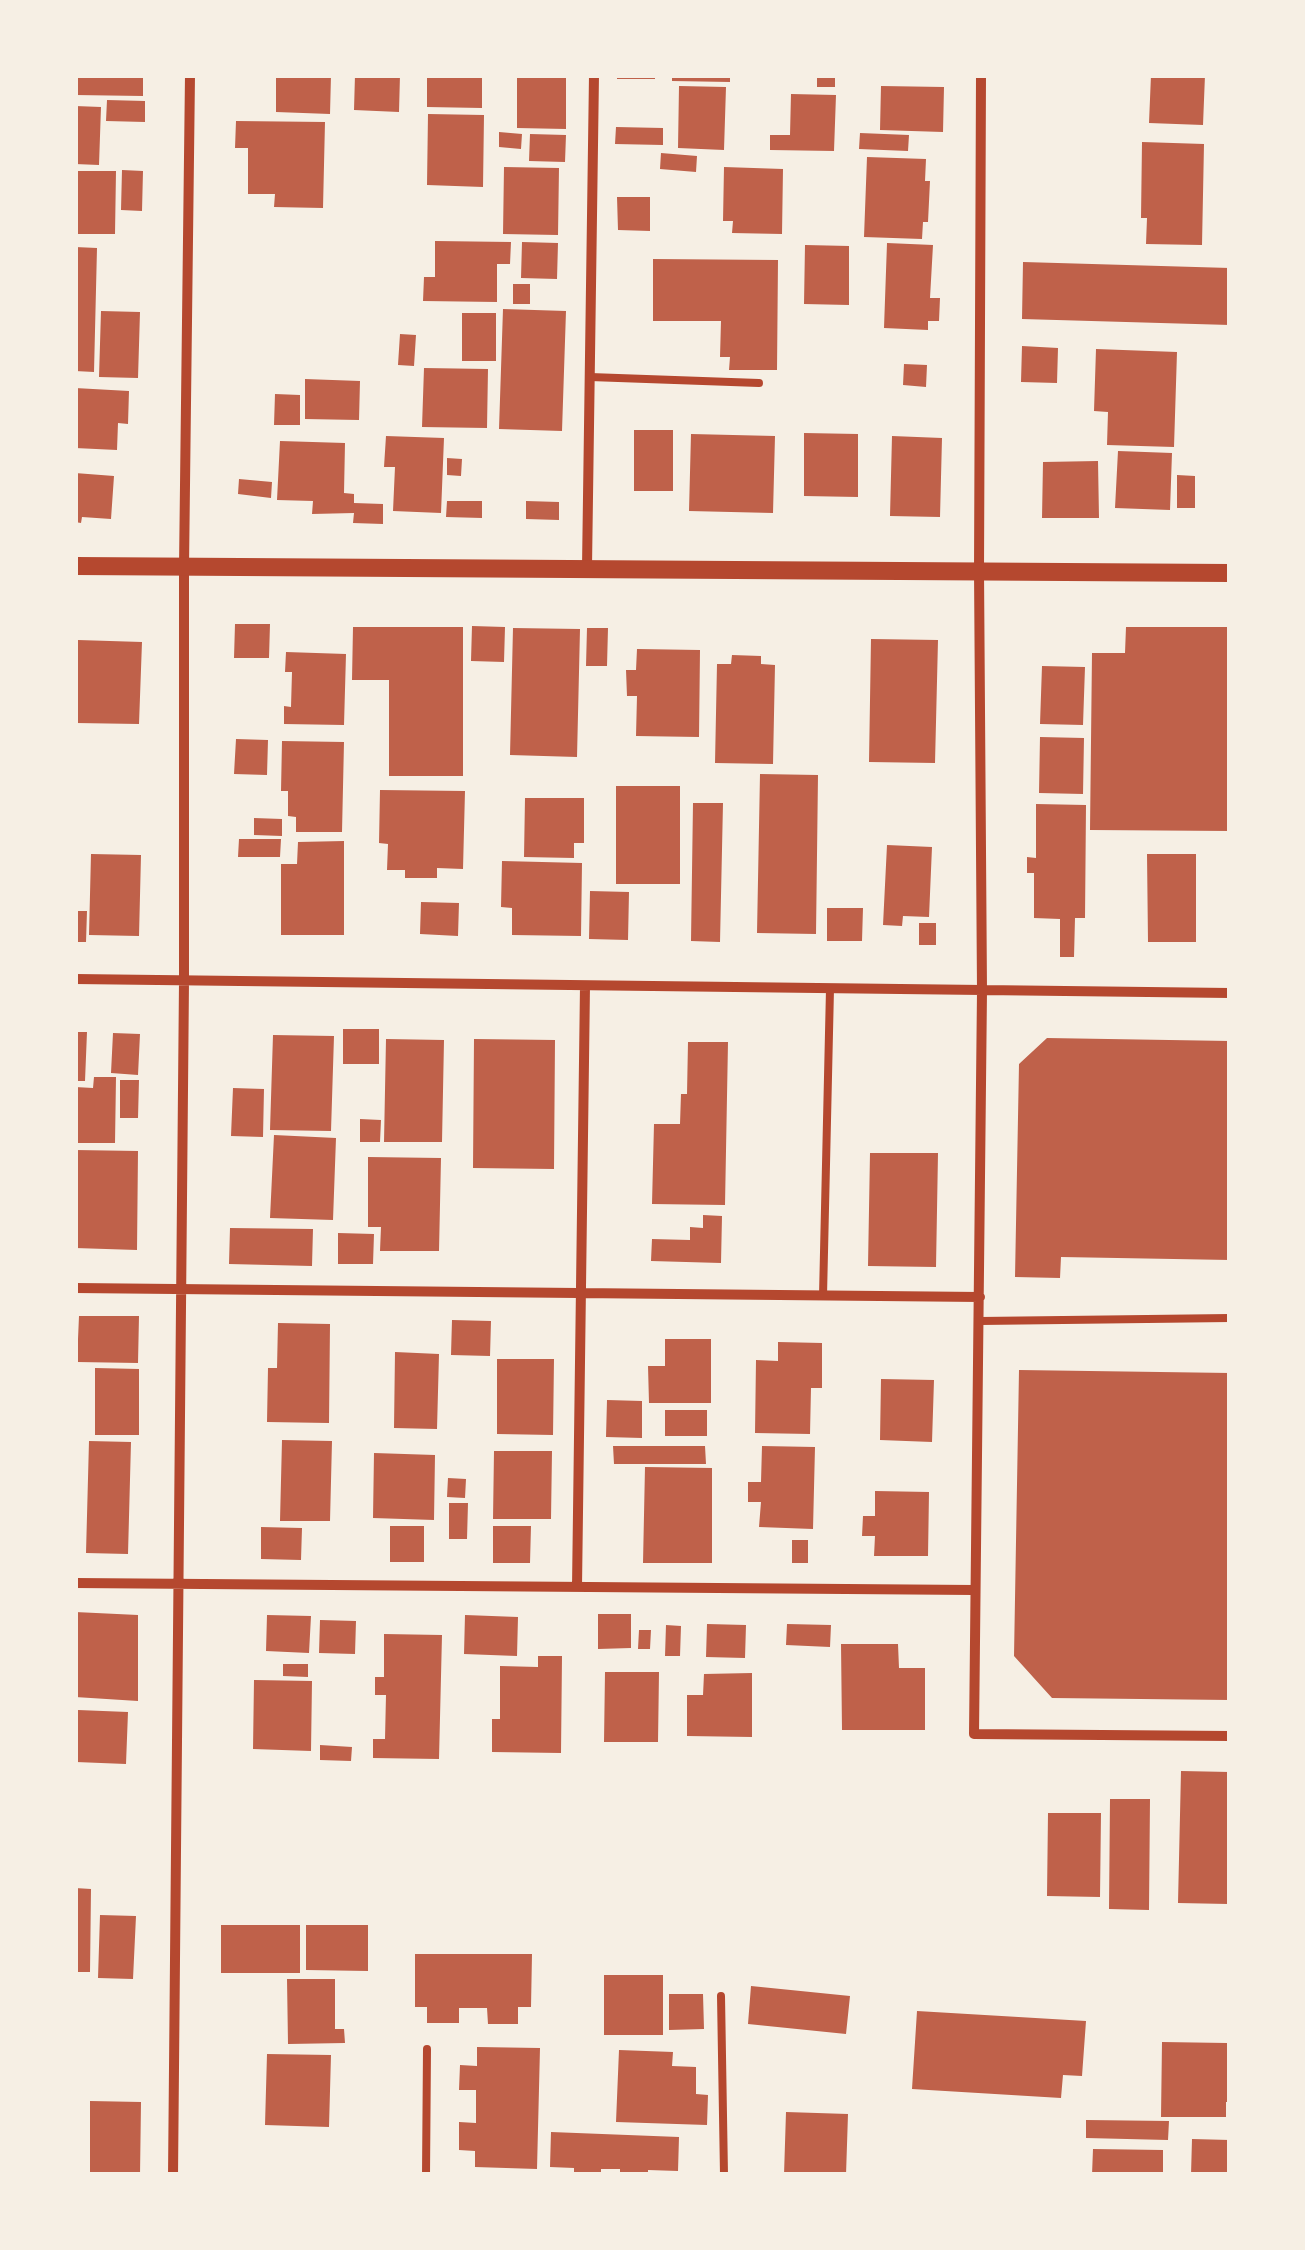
<!DOCTYPE html>
<style>
body{margin:0}
#map{position:relative;width:1305px;height:2250px;overflow:hidden;background:#f6efe4;font-family:"Varela Round",sans-serif}
canvas{display:block}
.frame{position:absolute;inset:0;border:78px solid #f6efe4;pointer-events:none}
</style>
<div id="map">
<canvas width="1305" height="2250"></canvas>
<div class="frame"></div>
</div>
<script>
const ctx = document.querySelector('canvas').getContext('2d');
ctx.lineJoin = 'round';
function fill(path, color) { ctx.fillStyle = color; ctx.fill(path, 'evenodd'); }
function trace(path, color, width, dash) { ctx.strokeStyle = color; ctx.lineWidth = width; ctx.lineCap = dash ? 'butt' : 'round'; ctx.setLineDash(dash || []); ctx.stroke(path); }
const building = new Path2D(`
 M75,75H143V96L75,95Z
 M276,75H331L330,114L276,112Z
 M355,75H400L399,112L354,110Z
 M427,75H482V108L427,107Z
 M517,75H566V129L517,128Z
 M617,75H655V79H617Z
 M672,75H730V82L672,81Z
 M817,75H835V87H817Z
 M1151,75H1205L1203,125L1149,123Z
 M679,86L726,87L724,150L678,148Z
 M881,86L944,87L943,132L880,130Z
 M791,94L836,95L834,151L770,150V135H790Z
 M107,100L145,101V122L106,121Z
 M75,106L101,107L99,165L75,164Z
 M428,114L484,115L483,187L427,185Z
 M236,121L325,122L323,208L274,207L275,194H248V148H235Z
 M616,127L663,128V145L615,144Z
 M499,132L522,134L521,149L499,147Z
 M860,133L909,135L908,151L859,149Z
 M530,134L566,135L565,162L529,161Z
 M1142,142L1204,144L1202,245L1146,244L1147,218H1141Z
 M661,153L697,156L696,172L660,169Z
 M867,157L926,159L925,181H930L928,222H923L922,239L864,237Z
 M504,167L559,168L558,235L503,234Z
 M724,167L783,169L782,234L732,233L733,221H723Z
 M122,170L143,171L142,211L121,210Z
 M75,171H116L115,234H75Z
 M617,197H650V231L618,230Z
 M435,241L511,242L510,264H497V302L423,301L424,277H435Z
 M522,242L558,243L557,279L521,278Z
 M887,243L933,245L930,298H940L939,321H928V330L884,328Z
 M805,245L849,246V305L804,304Z
 M75,247L97,248L94,372L75,371Z
 M653,259L778,260L777,370H729L730,357H720L721,321H653Z
 M1023,262L1230,268V325L1022,319Z
 M513,284H530V304H513Z
 M503,309L566,311L562,431L499,429Z
 M101,311L140,312L138,378L99,377Z
 M462,313H496V361H462Z
 M400,334L416,335L414,366L398,365Z
 M1022,346L1058,348L1057,383L1021,382Z
 M1096,349L1177,352L1174,447L1107,445L1108,412L1094,411Z
 M904,364L927,365L926,387L903,385Z
 M424,368L488,369L487,428L422,427Z
 M305,379L360,381L359,420L305,419Z
 M75,388L129,391L128,424L118,423L117,450L75,448Z
 M275,394L300,395V425H274Z
 M634,430H673V491H634Z
 M804,433L858,434V497L804,496Z
 M691,434L775,436L773,513L689,511Z
 M386,436L444,438L441,513L393,511L395,467H384Z
 M892,436L942,438L940,517L890,516Z
 M280,441L345,443L344,493L354,494V503L383,504V524L353,523L354,513L312,514L313,501L277,500Z
 M1118,451L1172,453L1170,510L1115,508Z
 M447,458L462,459L461,476L447,475Z
 M1098,461L1099,518H1042L1043,462Z
 M75,473L114,476L111,519L82,517L81,523L75,522Z
 M1177,475L1195,476V508H1177Z
 M239,479L272,482L271,498L238,494Z
 M447,501H482V518L446,517Z
 M526,501L559,502V520L526,519Z
 M235,624H270L269,658H234Z
 M472,626L505,627L504,662L471,661Z
 M353,627H463V776H389V680H352Z
 M1126,627H1230V831L1090,830L1092,653H1125Z
 M513,628L580,629L577,757L510,755Z
 M587,628H608L607,666H586Z
 M871,639L938,640L935,763L869,762Z
 M78,640L142,642L139,724L76,723Z
 M637,649L700,650L699,737L636,736L637,696H627L626,670H636Z
 M286,652L346,654L344,725L284,724V706L291,707L292,672H285Z
 M732,655L761,656V664L775,665L773,764L715,763L717,664H731Z
 M1042,666L1085,667L1083,725L1040,724Z
 M1040,737L1084,738L1083,794L1039,793Z
 M236,739L268,740L267,775L234,774Z
 M282,741L344,742L342,832H296V817L288,816V791H281Z
 M760,774L818,775L816,934L757,933Z
 M616,786H680V884H616Z
 M380,790L465,791L463,869L437,868V878H405V870H387L388,844L379,843Z
 M525,798H584V843H574V858L524,857Z
 M693,803H723L720,942L691,941Z
 M1036,804L1086,805L1085,918H1075L1074,957H1060V919L1034,918V873H1027V857L1036,858Z
 M254,818L282,819V836L254,835Z
 M239,839H281L280,857H238Z
 M344,841V935H281V864H297L298,842Z
 M887,845L932,847L929,917L903,916L902,926L883,925Z
 M91,854L141,855L139,936L89,935Z
 M1147,854H1196V942H1148Z
 M502,861L582,863L581,936L512,935V908L501,907Z
 M590,891L629,892L628,940L589,939Z
 M421,902L459,903L458,936L420,934Z
 M827,908H863L862,941H827Z
 M75,911H87L86,942H75Z
 M919,923H936V945H919Z
 M343,1029H379V1064H343Z
 M75,1032H87L85,1081H75Z
 M113,1033L140,1034L138,1075L111,1073Z
 M273,1035L334,1036L331,1131L270,1130Z
 M1047,1038L1230,1041V1260L1061,1257L1060,1278L1015,1277L1019,1064Z
 M386,1039L444,1040L442,1142H384Z
 M474,1039L555,1040L554,1169L473,1168Z
 M688,1042H728L725,1205L652,1204L654,1124H680L681,1094H687Z
 M94,1077H116L115,1143H75V1087L93,1088Z
 M120,1080H139L138,1118H120Z
 M233,1088L264,1089L263,1137L231,1136Z
 M360,1119L381,1120L380,1142H360Z
 M274,1135L336,1138L333,1220L270,1218Z
 M75,1150L138,1151L137,1250L75,1248Z
 M870,1153H938L936,1267L868,1266Z
 M368,1157L441,1158L439,1251H380L381,1227H368Z
 M703,1215L722,1216L721,1263L651,1261L652,1239L690,1240V1227L703,1228Z
 M230,1228L313,1229L312,1266L229,1264Z
 M338,1233L374,1234L373,1264H338Z
 M79,1316H139L138,1363L77,1362Z
 M452,1320L491,1321L490,1356L451,1355Z
 M278,1323L330,1324L329,1423L267,1422L268,1368H277Z
 M665,1339H711V1403H649L648,1366H665Z
 M778,1342L822,1343V1388H811L810,1434L755,1433L756,1360L778,1361Z
 M395,1352L439,1354L437,1429L394,1428Z
 M497,1359H554L553,1435L497,1434Z
 M95,1368L139,1369V1435H95Z
 M1019,1370L1230,1373V1700L1052,1698L1014,1656Z
 M881,1379L934,1380L932,1442L880,1440Z
 M607,1400L642,1401V1438L606,1437Z
 M665,1410H707V1436H665Z
 M282,1440L332,1441L330,1521H280Z
 M89,1441L131,1442L128,1554L86,1553Z
 M613,1446H705L706,1464H614Z
 M762,1446L815,1447L813,1529L759,1527L761,1502H748V1482H761Z
 M494,1451H552L551,1519H493Z
 M374,1453L435,1455L434,1520L373,1518Z
 M645,1467L712,1468V1563H643Z
 M448,1478L466,1479L465,1498L447,1497Z
 M875,1491L929,1492L928,1556H874L875,1536H862L863,1516H875Z
 M449,1503H468L467,1539H449Z
 M390,1526H424V1562H390Z
 M493,1526H531L530,1563H493Z
 M261,1527L302,1528L301,1560L261,1559Z
 M792,1540H808V1563H792Z
 M75,1612L138,1615V1701L75,1697Z
 M598,1614H631V1648L598,1649Z
 M267,1615L311,1616L309,1653L266,1651Z
 M465,1615L518,1617L517,1656L464,1654Z
 M320,1620L356,1621L355,1654L319,1653Z
 M707,1624L746,1625L745,1658L706,1657Z
 M787,1624L831,1625L830,1647L786,1645Z
 M666,1625L681,1626L680,1656H665Z
 M639,1630H651L650,1649H638Z
 M384,1634L442,1635L439,1759L373,1758V1739H385L386,1695H375V1677H384Z
 M841,1644H898L899,1668H925V1730H842Z
 M538,1656H562L561,1753L492,1752V1719H500V1666L538,1667Z
 M283,1664H308V1677L283,1676Z
 M605,1672H659L658,1742H604Z
 M752,1673V1737L687,1736V1695H703L704,1674Z
 M254,1680L312,1681L311,1751L253,1749Z
 M78,1710L128,1712L126,1764L76,1762Z
 M320,1745L352,1747L351,1761L320,1760Z
 M1181,1771L1230,1772L1228,1904L1178,1903Z
 M1110,1799H1150L1149,1910L1109,1909Z
 M1048,1813H1101L1100,1897L1047,1896Z
 M75,1888L91,1889L90,1972H75Z
 M100,1915L136,1916L133,1979L98,1978Z
 M221,1925H300V1973H221Z
 M306,1925H368V1971L306,1970Z
 M415,1954H532L531,2007H518V2024H488L487,2008H459V2023H427V2007H415Z
 M604,1975H663V2035H604Z
 M287,1979H335V2029H344L345,2043L288,2044Z
 M751,1986L850,1996L846,2034L748,2024Z
 M669,1994H703L704,2029L669,2030Z
 M917,2011L1086,2021L1082,2076L1063,2075L1061,2098L912,2089Z
 M1162,2042L1227,2043V2066H1230V2102H1226V2117H1161Z
 M477,2047L540,2048L537,2169L475,2167V2151L459,2150V2122L476,2123V2090H459L460,2065L477,2066Z
 M619,2050L673,2052L672,2066L696,2067V2094L708,2095L707,2125L616,2122Z
 M267,2054L331,2055L329,2127L265,2125Z
 M90,2101L141,2102L140,2175H90Z
 M786,2112L848,2114L846,2175H784Z
 M1086,2120L1169,2121L1168,2140L1086,2138Z
 M551,2132L679,2137L678,2171L648,2170V2175H620V2169H601V2175H574V2168L550,2167Z
 M1192,2139L1230,2140V2175H1191Z
 M1093,2149L1163,2150V2175H1092Z`);
const service = new Path2D(`
 M590,377L759,383
 M823,1296L830,989
 M980,1321L1230,1318
 M721,1996L724,2175
 M426,2175L427,2049`);
const minor = new Path2D(`
 M981,75L979,570L982,991L974,1734L1230,1736
 M587,567L594,75
 M75,979L1230,993
 M75,1288L980,1297
 M75,1583L974,1590
 M577,1587L585,986
 M173,2175L184,981V567L190,75`);
const tertiary = new Path2D(`
 M75,566L1230,573`);
fill(building, '#bf614a');
trace(service, '#b5482f', 8);
trace(minor, '#b5482f', 10);
trace(tertiary, '#b5482f', 18);
</script>
